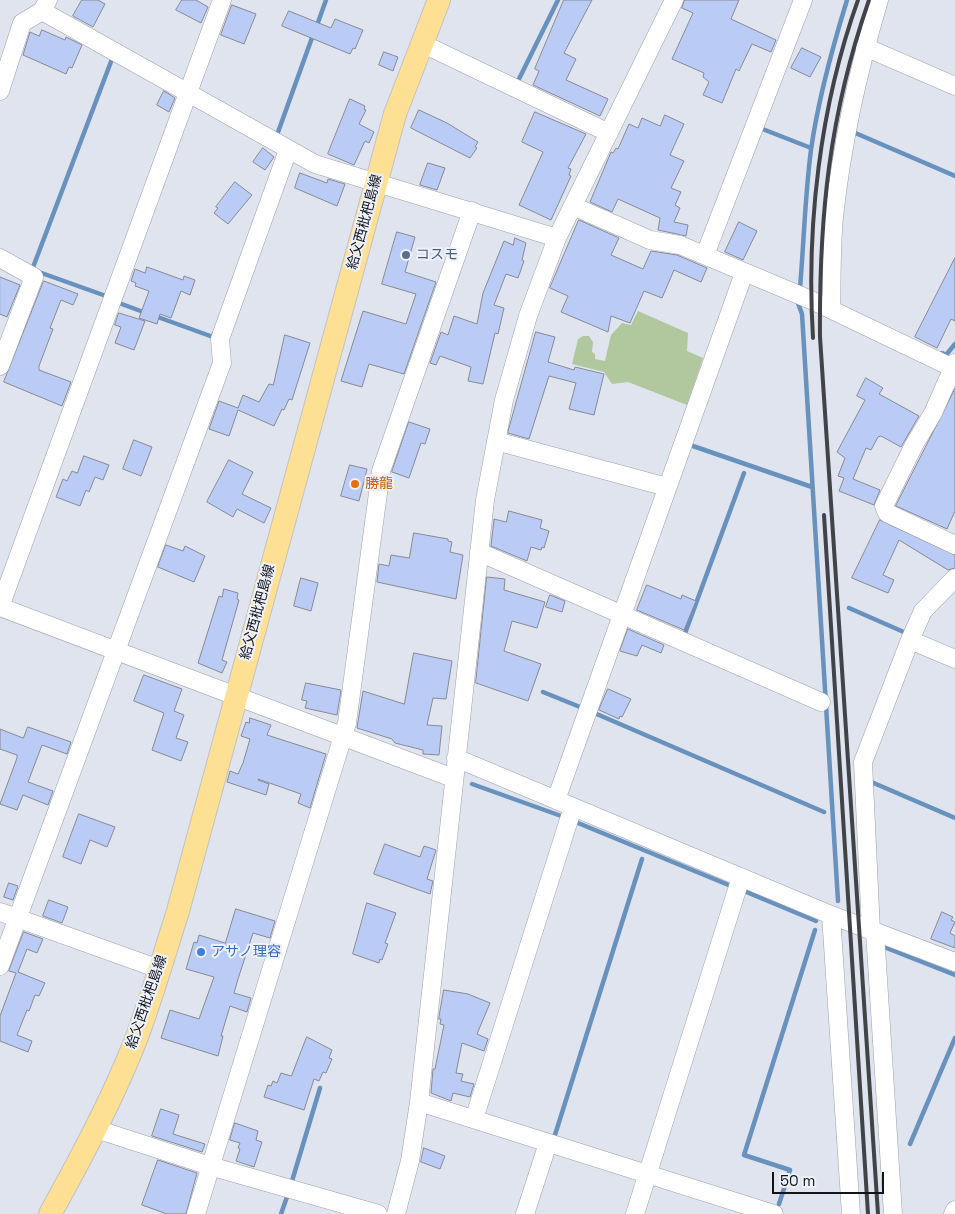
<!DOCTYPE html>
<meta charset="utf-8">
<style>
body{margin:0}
#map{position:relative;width:955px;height:1214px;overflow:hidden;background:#dfe4ee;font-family:"Space Grotesk",sans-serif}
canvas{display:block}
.scale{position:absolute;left:772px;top:1172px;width:112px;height:22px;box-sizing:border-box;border:2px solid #131418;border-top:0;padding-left:6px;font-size:15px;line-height:18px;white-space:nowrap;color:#131418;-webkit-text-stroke:4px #edf1fc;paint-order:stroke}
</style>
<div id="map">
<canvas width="955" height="1214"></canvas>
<div class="scale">50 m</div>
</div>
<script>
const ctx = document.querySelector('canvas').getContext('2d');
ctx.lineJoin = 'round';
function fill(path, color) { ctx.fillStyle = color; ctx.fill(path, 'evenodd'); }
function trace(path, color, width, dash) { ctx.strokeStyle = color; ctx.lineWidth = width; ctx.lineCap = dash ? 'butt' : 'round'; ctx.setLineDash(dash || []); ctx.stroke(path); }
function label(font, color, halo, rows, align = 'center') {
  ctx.font = font + ' "Space Grotesk","Noto Sans JP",sans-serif'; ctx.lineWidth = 4; ctx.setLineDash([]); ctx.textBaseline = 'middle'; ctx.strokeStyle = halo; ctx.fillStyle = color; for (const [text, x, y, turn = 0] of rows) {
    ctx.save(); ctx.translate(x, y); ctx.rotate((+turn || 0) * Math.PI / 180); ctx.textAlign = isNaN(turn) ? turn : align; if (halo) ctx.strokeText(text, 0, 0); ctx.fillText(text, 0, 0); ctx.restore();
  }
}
const green = new Path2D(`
 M638,311L688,333L687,351L703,358L687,405L628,382L612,384L604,372L572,364L578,339L583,336H589L593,342L592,352L595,354V359L605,361L611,335L622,323L631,325Z`);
const stream = new Path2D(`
 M316,28L326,0
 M520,84L517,83L558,0
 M760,128L811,148
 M853,132L955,176
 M277,135L313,35
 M32,270L112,59
 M36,271L106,296
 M800,288C804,241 805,195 811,150C818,99 832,49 847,0
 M119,303L146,313
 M798,303L802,314L838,901
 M155,316L213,337L214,333
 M942,353L946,355L955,344
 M690,445L812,487
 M849,608L906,633
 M684,636L744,473
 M543,692L580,707
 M592,712L824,812
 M869,781L955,818
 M472,784L564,817
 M578,823L731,886
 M744,891L816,921
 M884,947L955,975
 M554,1138L642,859
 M910,1144L955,1038
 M292,1181L320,1088
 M779,1204L790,1170L744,1155L815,930
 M281,1214L288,1194`);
const building = new Path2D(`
 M82,0H98L105,4L93,27L73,16Z
 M182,0H196L208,7L201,23L176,10Z
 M564,0H592L564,53L576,59L566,80L608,99L600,116L533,85L539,71L535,69Z
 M685,0H739L731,19L776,40L771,52L752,44L739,71L736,69L722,103L703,95L709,82L703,77L704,73L672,59L693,13L682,8Z
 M232,5L256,14L244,44L221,35Z
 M289,11L331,28L335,19L363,30L355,49L353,48L350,54L282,26Z
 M42,30L65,40L66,37L82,45L72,68L69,67L66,74L23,55L30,32L39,36Z
 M802,48L821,57L810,77L791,68Z
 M384,52L398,57L393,71L379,65Z
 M164,91L175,98L169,112L157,105Z
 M350,99L365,106L364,109L366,110L359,124L374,132L369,143L365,141L354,165L328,154Z
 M419,110L447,123L478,142L475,147L477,148L470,158L411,128Z
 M535,112L586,134L568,168L571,169L569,175L571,176L551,220L519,205L543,152L522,142Z
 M665,115L684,124L670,155L684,161L671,188L681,192L675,205L680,208L674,222L688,225L686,236L658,230L660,218L618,199L612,212L590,202L611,152L613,153L616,148L618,149L629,124L638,128L642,118L660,126Z
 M263,148L274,157L265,170L253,162Z
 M428,163L445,168L437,190L420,185Z
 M300,173L327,183L328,179L345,184L337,206L295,188Z
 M235,182L252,195L228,224L214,213L218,208L216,207Z
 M579,220L619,238L611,255L643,269L651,251L677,255L707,268L701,282L674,270L662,298L644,291L630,323L611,316L608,332L561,312L568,296L550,288Z
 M739,222L757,231L743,260L725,252Z
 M397,232L415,237L405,272L436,282L404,374L369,364L362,387L341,381L363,311L406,324L416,294L382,284Z
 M515,238L526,243L522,260L524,261L518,278L506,274L494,305L504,308L498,334L495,333L483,384L468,381L471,367L440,356L436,365L430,363L441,332L448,335L454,316L477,324L483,293L504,241L513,245Z
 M955,258V321L951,319L937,348L915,337Z
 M147,267L183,280L184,276L195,280L190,295L181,291L171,318L160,314L157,324L139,318L149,291L135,286L136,283L131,281L135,269L145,273Z
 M0,277L20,285L7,317L0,314Z
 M44,281L78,294L73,305L61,300L50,328L53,329L39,366V370L71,382L62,406L4,382Z
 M119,313L145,321L134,350L115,343L121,327L115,325Z
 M536,332L555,337L548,362L574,370L575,367L604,374L594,415L569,409L576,383L549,376L529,439L508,433Z
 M285,335L310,343L292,400L289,399L284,410L282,409L274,426L238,410L229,436L209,429L219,401L238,408L243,395L259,402L269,384L273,385Z
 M866,378L883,388L879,394L919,416L901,447L881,436L878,437L871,450L866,448L853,479L880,490L874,505L839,491L844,478L838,476L845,458L837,452L865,400L857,396Z
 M955,389V511L947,529L896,506Z
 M409,422L430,429L425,444L421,443L409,478L392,472Z
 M134,440L152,447L141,476L123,469Z
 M84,456L109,465L103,480L95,477L89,492L86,490L80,506L56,497L63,479L67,481L72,471L77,473Z
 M229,460L253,472L242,494L271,508L264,523L237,509L233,517L207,502Z
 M350,465L367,469L359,501L341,496Z
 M509,511L542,520L540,528L549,531L544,548L542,547L541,550L531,547L527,561L491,546L494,519L506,522Z
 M880,520L955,555V568L948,570L899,540L883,575L894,580L888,593L852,578Z
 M414,533L448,539V541L452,542L450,552L463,555L456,599L377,582L379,564L389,566L391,555L409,558Z
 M166,545L183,551L185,546L205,556L194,582L158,567Z
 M487,577L505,579L504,590L545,602L537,628L512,621L504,651L541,664L528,701L476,683Z
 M301,578L318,583L311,611L294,606Z
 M647,585L681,599L682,595L696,601L684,630L637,610Z
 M224,589L238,593L237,599L239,600L222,660L227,662L222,673L198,663L219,596L222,597Z
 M550,595L565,601L562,612L546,607Z
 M628,629L664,645L661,653L642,645L637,656L620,651Z
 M414,653L452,661L446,699L433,698L427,725L442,726L439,755L423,754V750L395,743L392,739L357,728L363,691L404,704Z
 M144,675L182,689L174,711L184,715L176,738L188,742L181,761L152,750L164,713L134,701Z
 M306,683L341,690L337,715L305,708L307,701L302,700Z
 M608,689L631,699L622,717L620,716L619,719L599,710Z
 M250,718L271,725L267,735L326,754L310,808L298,803L301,794L258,779V780L269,784L266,795L227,782L230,771L238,774L243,763L250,739L241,736L246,722L249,723Z
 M28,727L71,742L67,754L42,745L28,782L53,791L48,805L23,795L17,810L0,804L17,758V755L0,749V729L23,738Z
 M79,814L115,827L107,847L90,840L81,864L63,857Z
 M385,844L420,857L424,846L436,850L427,879L433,881L430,894L374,874Z
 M9,883L18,886L13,900L4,897Z
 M49,900L68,907L62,923L43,916Z
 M367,903L396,913L385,943L388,944L382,960L380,959L379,963L353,954Z
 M236,909L275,921L270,938L253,933L238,979L234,993L251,998L247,1012L230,1006L221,1036H223L218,1056L161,1038L170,1010L199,1019L214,977L186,969L194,942L197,943L199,935L225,943Z
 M942,912L953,917L951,920L955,922L950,933L955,936V948L931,939Z
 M24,932L43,939L37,953L27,949L18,972L45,983L39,996L35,995L29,1011L27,1010L17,1035L32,1041L28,1052L0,1041V1016L16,973L9,971Z
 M444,990L468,994L490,1003L477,1034L488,1039L484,1051L462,1043L456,1073L463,1074L461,1081L474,1084L470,1097L453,1093L451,1101L431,1093L433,1069H435L444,1025L440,1024L441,1019H439Z
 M307,1037L332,1050L329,1058L332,1059L326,1073L323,1072L319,1081L314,1079L304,1110L264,1097L268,1085L271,1086L273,1081L277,1083L281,1073L291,1076Z
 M161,1109L179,1115L173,1134L205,1144L202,1152L152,1136Z
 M235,1123L258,1131L256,1140L262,1142L254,1167L236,1161L240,1149L238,1148L240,1143L230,1140Z
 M424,1148L445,1156L440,1169L421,1162Z
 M158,1160L197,1173L186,1214H167L142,1205Z`);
const minor = new Path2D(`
 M42,11L315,164L557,238
 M421,43L609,133
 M865,47L955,86
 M0,91L22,23L42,11L48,0
 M573,206L650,240L680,245L811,300L955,369
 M705,255L803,0
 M0,258L34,277L0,366
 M831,309C832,279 831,248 834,217C842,143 858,71 879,0
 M955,363L933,413L914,445L884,506L887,513L955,545
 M496,441L667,487
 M479,552L821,702
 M955,578L923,611L910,640L955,659
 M0,607L222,0
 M0,607L453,778
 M456,758L831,915L955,962
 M556,800L744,273
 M0,912L159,969
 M831,915L851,1214
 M871,931L863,762L910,640
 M875,932L893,1214
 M0,966L222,363L220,339L288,150
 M419,1102L774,1214
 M474,1119L573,807
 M96,1129L210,1166L378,1214
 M196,1214L347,723L381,471L472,211
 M396,1214L410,1161L419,1102L485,500L504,400L528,316L557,238L674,0
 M525,1214L548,1143
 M635,1214L741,877
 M953,1214L955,1210`);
const major = new Path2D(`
 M50,1214C81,1158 111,1102 135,1042C151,1000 164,955 178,911L395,114L439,0`);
const rail = new Path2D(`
 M869,0C829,115 819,217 820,337L878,1214
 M813,338C806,226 820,106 858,0
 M824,515L868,1214`);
const markers = [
 [406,255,5,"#5c6f8a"],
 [355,484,5,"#e8710a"],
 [201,952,5,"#3f7fe0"]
];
const streetNames = [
 ["給父西枇杷島線",365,222,-75],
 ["給父西枇杷島線",258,612,-75],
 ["給父西枇杷島線",147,1002,-71]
];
const serviceNames = [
 ["コスモ",416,255]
];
const foodNames = [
 ["勝龍",365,484]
];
const shopNames = [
 ["アサノ理容",211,952]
];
fill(green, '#b1c79d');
trace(stream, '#6892bd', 4.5);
fill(building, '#bacbf6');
trace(building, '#868a93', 1);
trace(minor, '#9da1ab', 19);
trace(major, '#c2c2c3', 24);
trace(minor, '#fff', 18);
trace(major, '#fde093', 22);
trace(rail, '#414349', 4);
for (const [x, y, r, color] of markers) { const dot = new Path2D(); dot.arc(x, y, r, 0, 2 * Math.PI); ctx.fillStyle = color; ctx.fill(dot); trace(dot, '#edf1fc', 2); }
label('14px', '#131418', '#edf1fc', streetNames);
label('14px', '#4e5e75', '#edf1fc', serviceNames, 'left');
label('14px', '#c56008', '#edf1fc', foodNames, 'left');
label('14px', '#366cbe', '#edf1fc', shopNames, 'left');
</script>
